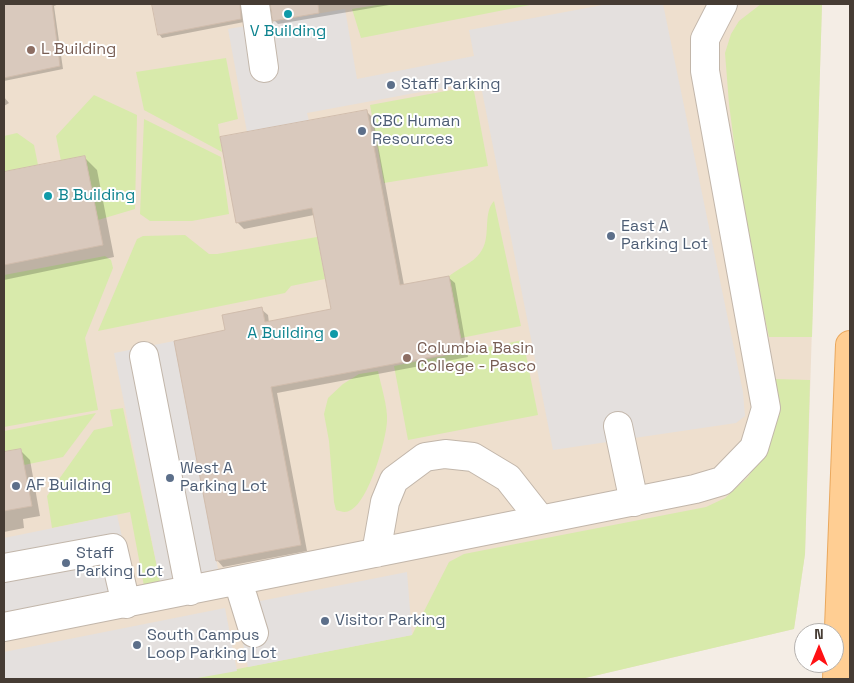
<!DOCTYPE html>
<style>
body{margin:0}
#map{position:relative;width:854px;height:683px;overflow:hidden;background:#f4ede5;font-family:"Space Grotesk",sans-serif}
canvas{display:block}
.frame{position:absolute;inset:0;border:5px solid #463c34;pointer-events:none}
.north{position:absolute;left:794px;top:623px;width:50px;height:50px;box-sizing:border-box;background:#fff;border:1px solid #b5b1ae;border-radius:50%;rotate:0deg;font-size:14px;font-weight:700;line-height:20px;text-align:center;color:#463c34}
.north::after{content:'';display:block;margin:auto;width:18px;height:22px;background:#ff1114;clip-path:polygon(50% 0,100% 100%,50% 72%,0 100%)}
</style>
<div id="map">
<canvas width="854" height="683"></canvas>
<div class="frame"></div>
<div class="north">N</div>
</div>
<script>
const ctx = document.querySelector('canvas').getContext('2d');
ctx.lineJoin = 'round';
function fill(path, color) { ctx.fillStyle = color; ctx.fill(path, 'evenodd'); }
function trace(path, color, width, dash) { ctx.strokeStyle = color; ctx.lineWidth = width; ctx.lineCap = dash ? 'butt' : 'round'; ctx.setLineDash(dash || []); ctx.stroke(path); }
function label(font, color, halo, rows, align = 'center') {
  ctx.font = font + ' "Space Grotesk",sans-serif'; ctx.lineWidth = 4; ctx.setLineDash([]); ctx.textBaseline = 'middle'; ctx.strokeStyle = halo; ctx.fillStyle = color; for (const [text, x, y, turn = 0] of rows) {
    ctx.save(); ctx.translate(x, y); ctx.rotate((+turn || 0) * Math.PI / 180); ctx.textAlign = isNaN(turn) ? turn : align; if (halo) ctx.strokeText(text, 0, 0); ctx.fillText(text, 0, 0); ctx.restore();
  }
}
const education = new Path2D(`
 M4,4H822L805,554L794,629L581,679H4Z`);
const green = new Path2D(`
 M383,4H535L361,38L352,9Z
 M761,4H822L812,337H769L745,227L729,104L725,53L731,34L739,21Z
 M226,58L238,119L218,124L222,152L144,110L136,72Z
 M473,86L488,166L384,183L370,105Z
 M94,95L137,115L135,209L98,220L85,156L61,161L56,136Z
 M144,119L221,157L229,214L192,221H150L140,214Z
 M17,133L34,145L38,165L4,172V136Z
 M494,201L521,326L461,338L449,276C459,268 473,263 480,253C492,238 482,214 494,201Z
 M185,235L209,254H217L317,237L325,279L291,286L285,293L98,331L137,239L143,236Z
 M105,256L111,260L113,268L85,338L98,410L4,427V275Z
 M523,340L538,415L408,440L394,366Z
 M378,371C381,386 388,407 387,421C386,441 369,500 351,510C346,513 342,512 336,510L334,502L329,441L324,414L328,398L343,384L359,374Z
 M775,379L810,380L805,554L794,629L581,679H186L412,635L449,562L464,554L706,507L725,498L748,477L765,451L778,396Z
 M123,408L160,581L144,586L130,512L52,528L47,496L94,430L113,426L110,410Z
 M96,413L63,457L24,465L21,449L4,452V431Z`);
const parking = new Path2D(`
 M608,4H663L743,392L745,416L736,423L553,450L480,81L307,113L309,121L247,132L228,29L345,9L357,79L474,56L469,30Z
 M174,341L218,569L160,581L114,353Z
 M117,515L134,589L4,612V538Z
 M407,572L412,635L248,667L235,606Z
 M225,608L237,671L192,679H4V652Z`);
const shadow = new Path2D(`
 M4,4H59L54,6L63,69L4,81Z
 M153,4H243L244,22L162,38L159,34Z
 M272,4H395L278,24L274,20Z
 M4,97L9,103L4,106Z
 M366,111L373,118L404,285L448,277L455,283L468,357L277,393L307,551L223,567L217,560L227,331L261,309L268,315L269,323L333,310L314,215L244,229L237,222Z
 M84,157L97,170L114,257L4,280V173Z
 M20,450L30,460L40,516L23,519L24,528L4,532V453Z`);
const building = new Path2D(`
 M4,4H52L60,66L4,78Z
 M152,4H240L241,19L158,35Z
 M271,4H318L319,13L273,21Z
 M367,110L400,285L449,276L463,351L271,387L301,545L216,561L174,341L225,330L222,315L262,307L265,322L331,309L312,208L236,223L220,137Z
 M85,156L103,245L4,265V172Z
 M21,449L32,506L4,511V452Z`);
const minor = new Path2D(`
 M255,4L264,68
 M144,356L190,591
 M618,426L634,502
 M376,553L385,502L394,480L425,457L445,454L473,457L508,478L541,520
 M4,568L113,548L126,604
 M238,581L254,633
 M4,627C235,583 465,535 695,489L722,481L754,448L766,408L705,71V39L723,4`);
const major = new Path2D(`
 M837,679L850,345`);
const markers = [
 [288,14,5,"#0f9aa8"],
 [31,50,5,"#8d6e63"],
 [391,85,5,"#5c6f8a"],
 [362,131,5,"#5c6f8a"],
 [48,196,5,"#0f9aa8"],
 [611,236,5,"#5c6f8a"],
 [334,334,5,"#0f9aa8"],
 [407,358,5,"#8d6e63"],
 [170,478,5,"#5c6f8a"],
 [16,486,5,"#5c6f8a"],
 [66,563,5,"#5c6f8a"],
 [325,621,5,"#5c6f8a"],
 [137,645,5,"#5c6f8a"]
];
const cultureNames = [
 ["V Building",288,32],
 ["B Building",58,196,"left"],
 ["A Building",324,334,"right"]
];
const educationNames = [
 ["L Building",41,50],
 ["Columbia Basin",417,349],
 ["College - Pasco",417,367]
];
const serviceNames = [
 ["Staff Parking",401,85],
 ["CBC Human",372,122],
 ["Resources",372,140],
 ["East A",621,227],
 ["Parking Lot",621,245],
 ["West A",180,469],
 ["Parking Lot",180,487],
 ["AF Building",26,486],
 ["Staff",76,554],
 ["Parking Lot",76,572],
 ["Visitor Parking",335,621],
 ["South Campus",147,636],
 ["Loop Parking Lot",147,654]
];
fill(education, '#eedfce');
fill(green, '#d8eaab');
fill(parking, '#e4e0de');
fill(shadow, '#0003');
fill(building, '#d9c9bd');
trace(building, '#d1bdad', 1);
trace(minor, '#c2b6aa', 30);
trace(major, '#eaa85d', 30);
trace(minor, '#fff', 28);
trace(major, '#ffce93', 28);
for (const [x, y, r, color] of markers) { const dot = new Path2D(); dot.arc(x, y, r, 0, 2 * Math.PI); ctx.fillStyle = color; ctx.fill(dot); trace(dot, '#fff', 2); }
label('16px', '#0d838f', '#fff', cultureNames);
label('16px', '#785e54', '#fff', educationNames, 'left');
label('16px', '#4e5e75', '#fff', serviceNames, 'left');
</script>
